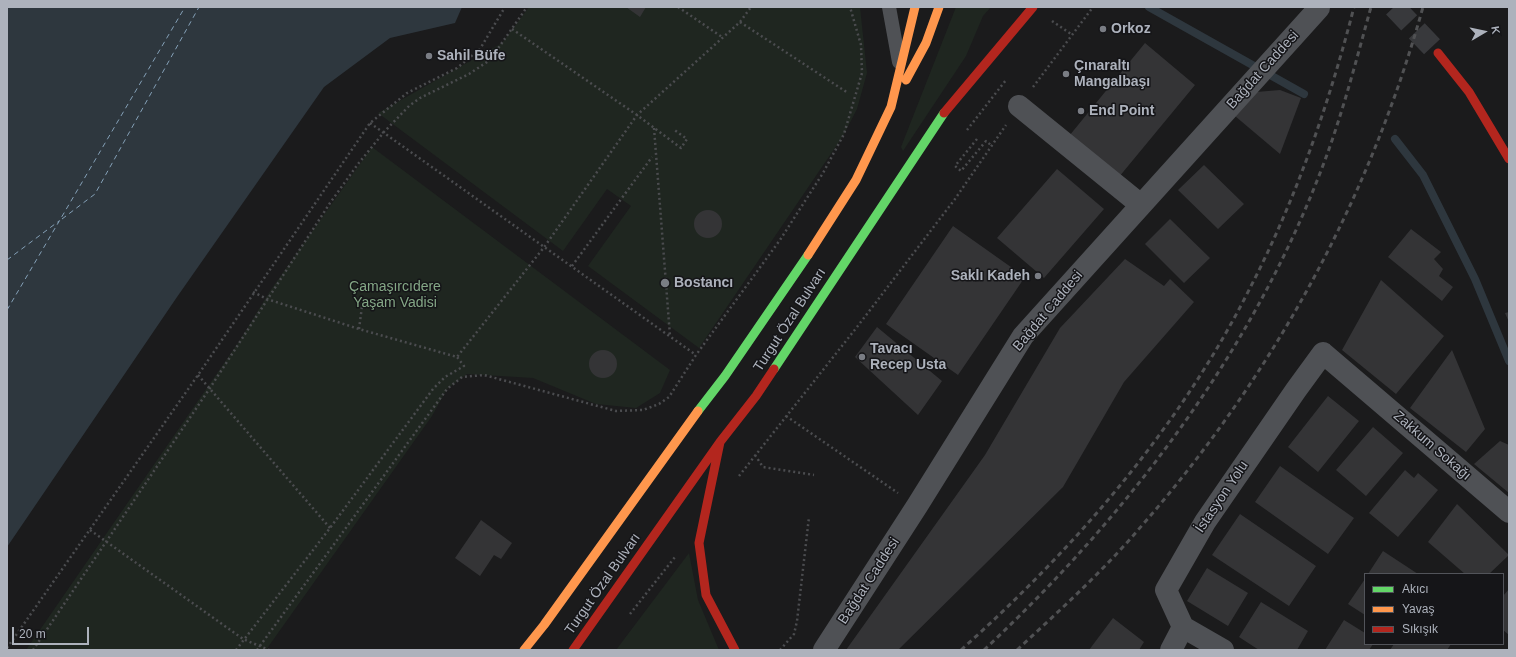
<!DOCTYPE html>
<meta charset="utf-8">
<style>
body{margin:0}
#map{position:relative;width:1516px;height:657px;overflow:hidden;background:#1b1b1c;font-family:Arial,sans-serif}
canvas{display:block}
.frame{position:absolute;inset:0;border:8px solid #adb2bc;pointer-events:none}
.legend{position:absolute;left:1364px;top:573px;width:140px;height:72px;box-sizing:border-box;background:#151518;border:1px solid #52545a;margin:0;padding:5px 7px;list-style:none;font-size:12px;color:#adb2bc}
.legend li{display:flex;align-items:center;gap:8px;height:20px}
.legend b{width:20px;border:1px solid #52545a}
.north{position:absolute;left:1464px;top:12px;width:40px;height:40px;-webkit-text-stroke:3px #151518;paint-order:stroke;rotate:81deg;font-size:11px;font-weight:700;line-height:16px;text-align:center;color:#adb2bc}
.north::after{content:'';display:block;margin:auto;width:14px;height:18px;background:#adb2bc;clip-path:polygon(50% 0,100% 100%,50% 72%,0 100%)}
.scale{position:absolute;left:12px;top:627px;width:77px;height:18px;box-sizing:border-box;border:2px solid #adb2bc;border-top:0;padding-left:5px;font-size:12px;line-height:14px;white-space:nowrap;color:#adb2bc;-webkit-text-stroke:3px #151518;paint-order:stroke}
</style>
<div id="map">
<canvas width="1516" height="657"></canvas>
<div class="frame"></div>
<ul class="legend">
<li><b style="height:5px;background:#63d668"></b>Akıcı</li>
<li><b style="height:5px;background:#ff974d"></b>Yavaş</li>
<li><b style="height:5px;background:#b3261e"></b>Sıkışık</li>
</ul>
<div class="north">K</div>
<div class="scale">20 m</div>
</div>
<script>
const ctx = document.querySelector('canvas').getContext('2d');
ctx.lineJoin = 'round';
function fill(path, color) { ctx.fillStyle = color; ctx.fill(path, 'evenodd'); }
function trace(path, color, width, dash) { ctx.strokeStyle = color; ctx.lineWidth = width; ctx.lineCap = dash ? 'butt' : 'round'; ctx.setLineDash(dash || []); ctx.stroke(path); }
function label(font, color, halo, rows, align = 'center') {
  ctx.font = font + ' Arial,sans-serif'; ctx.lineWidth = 3; ctx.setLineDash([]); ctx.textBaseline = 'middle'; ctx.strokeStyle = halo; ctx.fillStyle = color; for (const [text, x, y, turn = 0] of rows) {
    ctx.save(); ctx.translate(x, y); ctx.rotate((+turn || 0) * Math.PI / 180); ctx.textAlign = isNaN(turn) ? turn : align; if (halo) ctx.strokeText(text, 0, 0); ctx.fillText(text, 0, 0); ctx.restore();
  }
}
const green = new Path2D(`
 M529,7H860L867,73L857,109L843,136L699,348L588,266L631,206L607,189L563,251L378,113L502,43Z
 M956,7H991L983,16L966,56L903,151L901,147Z
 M372,147L670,370L660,393L636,408L596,404L533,378L467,374L447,389L432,416L266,650H26L240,340L270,291Z
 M689,553L698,600L719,650H616Z`);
const water = new Path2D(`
 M7,7H462L455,23L390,38L324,87L177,297L7,547Z`);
const stream = new Path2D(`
 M1149,7L1304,94
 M1395,139L1423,175L1475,279L1509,361`);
const ferry = new Path2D(`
 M62,219L95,194L199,7
 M7,260L59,221
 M7,310L185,7`);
const building = new Path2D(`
 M626,7H646L640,17Z
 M1145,43L1195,85L1114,183L1065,141Z
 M1280,90L1301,98L1280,154L1235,116L1256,92Z
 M1204,165L1244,204L1218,229L1178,190Z
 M1057,169L1104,209L1044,278L997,238Z
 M694 224a14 14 0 1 1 28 0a14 14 0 1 1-28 0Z
 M1170,219L1210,258L1184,283L1145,244Z
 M953,226L1025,277L958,375L886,324Z
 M1411,229L1441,252L1434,259L1443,269L1439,276L1453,287L1442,301L1388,257Z
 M1125,259L1164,286L1170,279L1194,302L1124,382L1063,487L898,650H846L985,455L1060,328Z
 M1381,280L1444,336L1396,394L1342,350Z
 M1509,312V322L1505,313Z
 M877,327L942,381L918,415L855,357Z
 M1452,350L1485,429L1466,452L1410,408Z
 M589 364a14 14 0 1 1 28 0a14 14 0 1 1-28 0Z
 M1328,396L1359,421L1318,472L1288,447Z
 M1373,427L1403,453L1366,496L1336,470Z
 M1500,441L1509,445V493L1474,464Z
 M1280,466L1354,518L1328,554L1255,502Z
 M1405,470L1414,478L1418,473L1438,490L1398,537L1369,513Z
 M1457,504L1509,555L1489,574H1465L1428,542Z
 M1240,514L1316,566L1289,606L1212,555Z
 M481,520L512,543L501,559L494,555L480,576L455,558Z
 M1383,551L1418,574H1368Z
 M1207,568L1248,593L1228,626L1187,601Z
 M1365,579V615L1348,604Z
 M1509,589V635L1503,630V596Z
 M1261,602L1308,631L1297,650H1259L1239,637Z
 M1113,618L1144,642L1139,650H1089Z
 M1344,620L1365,633V644H1373L1369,650H1325Z
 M1394,644H1451L1447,650H1390Z`);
const primaryTunnel = new Path2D(`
 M1394,7L1438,53`);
const path = new Path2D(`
 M678,7L722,37
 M1052,21L1071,34
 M740,22L848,93
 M512,29L637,115L681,148L687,139L673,129
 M1033,87L1093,7
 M370,123L696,355
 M654,128L670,336
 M967,130L1006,80
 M977,139L955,166L961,171L986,141L992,146
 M572,266L652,157
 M253,292L267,299L359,329L457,357L545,246L637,115L740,22L751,7
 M359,329L363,299
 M198,375L330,528
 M786,416L898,493
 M755,455L763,467L814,475
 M739,476L857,327L955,199L1006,125
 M90,530L243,639L269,650
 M630,614L675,557
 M7,648L198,375L370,123L407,93L457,68L480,49L505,7
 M33,650L210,388L330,203L358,164L384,132L409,106L420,98L469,74L490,60L527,7
 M236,650L330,528L433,389L445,377L464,366L457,357
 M257,650L447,389L462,377L484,375L616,411L643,410L659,404L669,397L696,355L780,240L823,173L844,134L862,73L861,45L850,7
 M780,650L794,634L797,621L809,517`);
const lane = new Path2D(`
 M889,7L899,62`);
const street = new Path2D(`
 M1019,106L1141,205
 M1183,627L1166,590L1205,522L1296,390L1323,353L1509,512
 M1183,627L1223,650
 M824,650L917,506L1023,336L1319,8
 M1171,650L1183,627`);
const fast = new Path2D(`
 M774,369L944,113
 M698,411L725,376L808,255`);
const slow = new Path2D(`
 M906,80L926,43L939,7
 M808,255L856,180L891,107L915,7
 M524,650L544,625L698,411`);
const jam = new Path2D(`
 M1438,53L1469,92L1509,159
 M944,113L1033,7
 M720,442L699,543L706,595L735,650
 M573,650L720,442L756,396L774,369`);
const rail = new Path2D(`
 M961,650C1077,546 1180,427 1250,288C1296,199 1329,104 1354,7
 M984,650C1128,515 1251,354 1322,168C1342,116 1356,61 1371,7
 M1017,650C1059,611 1101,573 1138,530C1271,379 1369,201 1423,7`);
const markers = [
 [1103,29,4,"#7a7d84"],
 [429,56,4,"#7a7d84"],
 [1066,74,4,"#7a7d84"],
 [1081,111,4,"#7a7d84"],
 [1038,276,4,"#7a7d84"],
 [665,283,5,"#7a7d84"],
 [862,357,4,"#7a7d84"]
];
const poiNames = [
 ["Orkoz",1111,29],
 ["Sahil Büfe",437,56],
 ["Çınaraltı",1074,66],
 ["Mangalbaşı",1074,82],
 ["End Point",1089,111],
 ["Saklı Kadeh",1030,276,"right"],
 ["Bostancı",674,283],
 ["Tavacı",870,349],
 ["Recep Usta",870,365]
];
const streetNames = [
 ["Bağdat Caddesi",1263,70,-48],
 ["Bağdat Caddesi",1048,311,-50],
 ["Turgut Özal Bulvarı",790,320,-57],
 ["Zakkum Sokağı",1432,446,41],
 ["İstasyon Yolu",1222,497,-56],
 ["Bağdat Caddesi",869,581,-57],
 ["Turgut Özal Bulvarı",603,584,-55]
];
const parkNames = [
 ["Çamaşırcıdere",395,287],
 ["Yaşam Vadisi",395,303]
];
fill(green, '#1f2620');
fill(water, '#2e373e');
trace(stream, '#2e373e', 8);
trace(ferry, '#84a0b7', 1, [5, 4]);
fill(building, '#343436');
trace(primaryTunnel, '#38393c', 22, [22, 11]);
trace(path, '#4b4c4f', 2.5, [2, 3]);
trace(lane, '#4f5155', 14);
trace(street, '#4f5155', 22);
trace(fast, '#63d668', 9);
trace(slow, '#ff974d', 9);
trace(jam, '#b3261e', 9);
trace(rail, '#505153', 3, [5, 4]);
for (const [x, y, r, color] of markers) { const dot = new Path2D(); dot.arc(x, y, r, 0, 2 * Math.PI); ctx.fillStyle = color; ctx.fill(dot); trace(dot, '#151518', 1.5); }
label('bold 14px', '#adb2bc', '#151518', poiNames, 'left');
label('14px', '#adb2bc', '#151518', streetNames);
label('14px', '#84a786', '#151518', parkNames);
</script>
